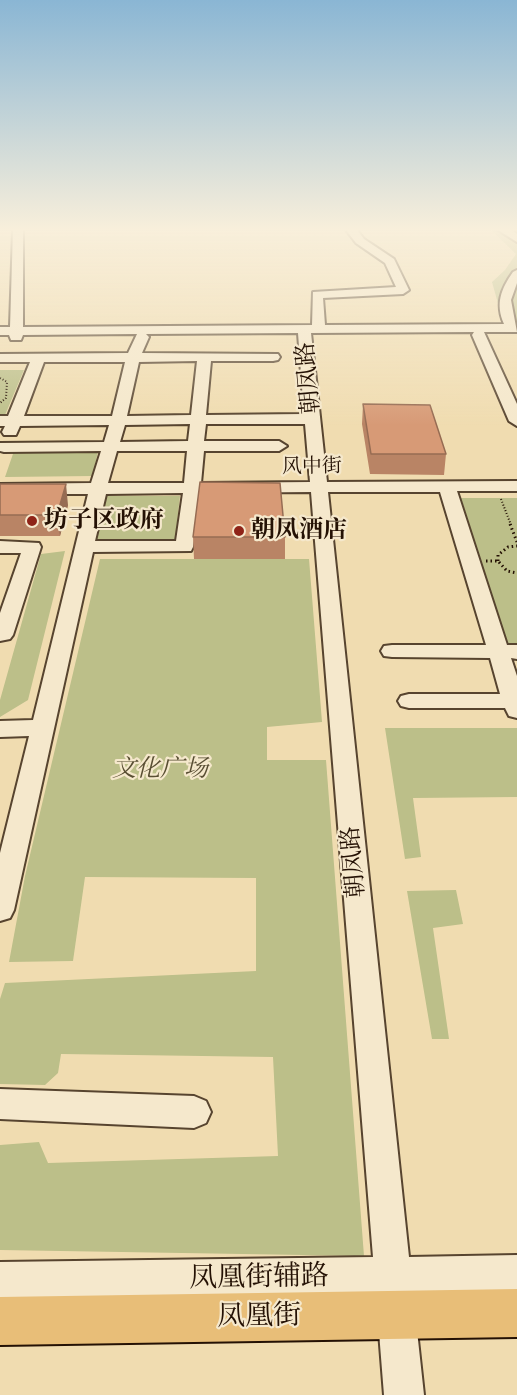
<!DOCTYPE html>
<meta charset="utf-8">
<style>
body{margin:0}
canvas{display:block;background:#f0dcb0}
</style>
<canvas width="517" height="1395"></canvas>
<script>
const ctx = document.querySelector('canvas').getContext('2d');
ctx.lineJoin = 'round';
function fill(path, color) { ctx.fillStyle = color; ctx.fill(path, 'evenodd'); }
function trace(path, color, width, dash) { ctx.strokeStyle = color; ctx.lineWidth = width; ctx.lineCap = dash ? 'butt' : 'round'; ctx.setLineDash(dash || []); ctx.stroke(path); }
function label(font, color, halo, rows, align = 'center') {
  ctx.font = font + ' "Old Standard TT","Noto Serif SC",serif'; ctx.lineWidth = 4.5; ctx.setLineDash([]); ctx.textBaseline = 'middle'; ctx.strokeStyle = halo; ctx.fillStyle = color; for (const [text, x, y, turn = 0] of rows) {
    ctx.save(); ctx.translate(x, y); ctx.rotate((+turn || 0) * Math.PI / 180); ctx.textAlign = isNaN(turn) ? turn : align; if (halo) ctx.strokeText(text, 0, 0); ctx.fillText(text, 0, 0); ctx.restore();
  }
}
const green = new Path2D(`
 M491,230H517V325H504L492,282L505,270L516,254Z
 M0,370H24L0,427Z
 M14,451H98L93,476L5,477Z
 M105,496H180L175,540H96Z
 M461,498H517V648H508Z
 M65,551L28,700L0,717V700L41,554Z
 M100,559H309L322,722L267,727V760H326L364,1256L0,1250V1145L39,1142L48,1163L278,1156L273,1057L61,1054L58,1073L45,1085L0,1084V999L5,983L256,971V878L85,877L73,961L9,962L25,876Z
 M385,728H517V797L413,798L421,857L405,859Z
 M456,890L463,924L433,928L449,1039H432L407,891Z`);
const pathFar1 = new Path2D(`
 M0,378L7,382L6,398L0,403
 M501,499L511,525`);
const path = new Path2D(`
 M510,524L517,542
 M486,561H498L507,571L517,573
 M498,561V555L508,547L517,546`);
const minor = new Path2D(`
 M13,230H23V327L312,325L313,292L396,287L385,263L356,243L346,230H357L364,239L394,259L409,290L403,294L323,298L325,325L504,324C495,304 501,289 513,272L517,270V283L511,300L517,332H484L517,404V426L509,421L472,335L474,332L311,333L327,482L517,481V491H457L507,645H517V659L511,658L517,676V718L509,716L505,708H409L401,706L398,701L401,696L409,694H500L490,658L392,657L384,656L381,651L384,646L392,645H486L440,492H328L409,1257L517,1255V1293L413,1294L424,1395H384L376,1294L0,1300V1262L373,1257L311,492L200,493L193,547L191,551L93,552L14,910L10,918L0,921V853L29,736L0,737V721L33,720L88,494H0V484L91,483L101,451L4,452L0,451V443L104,442L109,425L20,426L16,435H4L2,432L5,426H0V416H8L30,362H0V354L128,353L137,334L23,335L21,340H11L9,335H0V327H10ZM298,333L304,414L206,415L211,361H273L278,360L280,357L278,354L142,353L149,337L146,334ZM197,361L191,415L127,416L139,362ZM44,362H125L112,416H24ZM190,424L188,441L120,442L125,425ZM206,424H305L310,482L201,483L204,451H279L287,446L279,441H204ZM117,451H187L184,483H108ZM183,493L176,541H95L106,494Z
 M498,230H511L517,234V242Z
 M0,541L39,543L41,547L13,635L10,639L0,641V613L21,553H0Z
 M0,1089L194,1096L206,1101L211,1112L206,1123L194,1128L0,1119Z`);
const major = new Path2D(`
 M517,1289V1337L0,1345V1297Z`);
const wall = new Path2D(`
 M363,404L446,454L444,475L370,474L362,424Z
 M0,484L68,505L60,536H0Z
 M193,537H285V559H194Z`);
const shadedWall = new Path2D(`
 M66,484L68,505L60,536L57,515Z`);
const building = new Path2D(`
 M363,404L430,405L446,454H371Z
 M200,482L280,483L285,537H193Z
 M0,484H66L57,515H0Z`);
const markers = [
 [32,521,6,"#8f2418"],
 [239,531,6,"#8f2418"]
];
const farStreetnames = [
 ["风中街",312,467,-1]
];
const streetNames = [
 ["朝凤路",309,378,-95],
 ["朝凤路",354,862,-95]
];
const poiNames = [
 ["坊子区政府",44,521],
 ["朝凤酒店",251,531]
];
const parkNames = [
 ["文化广场",160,770]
];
const nearStreetnames = [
 ["凤凰街辅路",259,1278,-1],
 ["凤凰街",259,1317,-1]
];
fill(green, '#bcbf89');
trace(minor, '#57442f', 4);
trace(major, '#241104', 4);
trace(pathFar1, '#241104', 2, [1, 2]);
trace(path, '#241104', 3, [1.5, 3]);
fill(minor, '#f5e8cc');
fill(major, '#e8be78');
fill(wall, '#b98465');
fill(shadedWall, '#966c53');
fill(building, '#d79a76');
trace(building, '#966c53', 1.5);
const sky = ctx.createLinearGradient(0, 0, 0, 425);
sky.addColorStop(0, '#8ab6d4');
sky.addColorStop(0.54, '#f8efdb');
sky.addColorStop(1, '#f8efdb00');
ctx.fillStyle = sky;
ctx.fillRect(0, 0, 517, 425);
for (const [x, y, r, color] of markers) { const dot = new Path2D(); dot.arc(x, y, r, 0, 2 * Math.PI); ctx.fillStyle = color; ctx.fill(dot); trace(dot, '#f5e8cc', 2); }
label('20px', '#241104', '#f5e8cc', farStreetnames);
label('24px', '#241104', '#f5e8cc', streetNames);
label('bold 24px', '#241104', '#f5e8cc', poiNames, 'left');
label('italic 24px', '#594e33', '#f5e8cc', parkNames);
label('28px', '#241104', '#f5e8cc', nearStreetnames);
</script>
